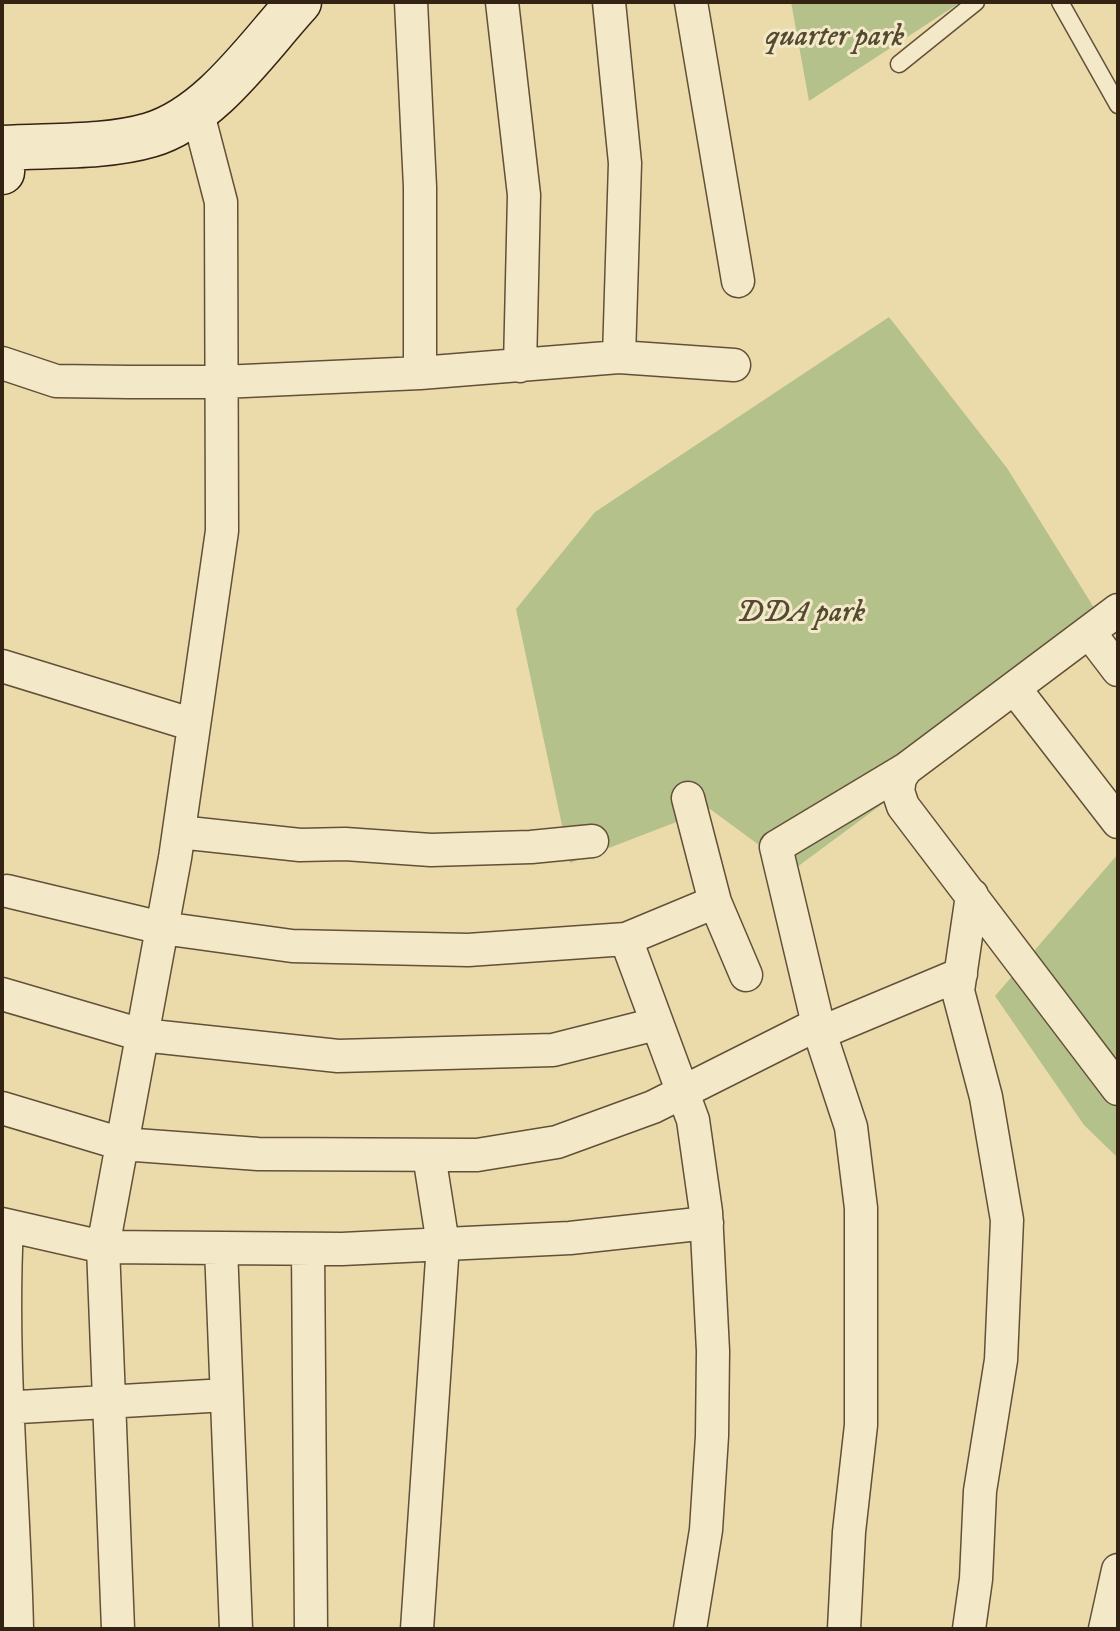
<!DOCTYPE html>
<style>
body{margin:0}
#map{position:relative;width:1120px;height:1631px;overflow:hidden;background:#ecdbaa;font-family:"IM FELL DW Pica",serif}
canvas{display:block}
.frame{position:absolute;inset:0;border:4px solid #342213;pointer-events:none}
</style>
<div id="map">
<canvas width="1120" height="1631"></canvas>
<div class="frame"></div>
</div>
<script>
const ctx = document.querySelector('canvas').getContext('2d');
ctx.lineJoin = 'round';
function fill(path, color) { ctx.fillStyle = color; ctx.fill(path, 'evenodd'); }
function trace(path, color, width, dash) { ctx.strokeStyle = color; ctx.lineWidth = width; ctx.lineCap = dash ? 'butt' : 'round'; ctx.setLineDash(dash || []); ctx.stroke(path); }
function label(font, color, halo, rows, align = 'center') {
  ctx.font = font + ' "IM FELL DW Pica",serif'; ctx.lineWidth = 6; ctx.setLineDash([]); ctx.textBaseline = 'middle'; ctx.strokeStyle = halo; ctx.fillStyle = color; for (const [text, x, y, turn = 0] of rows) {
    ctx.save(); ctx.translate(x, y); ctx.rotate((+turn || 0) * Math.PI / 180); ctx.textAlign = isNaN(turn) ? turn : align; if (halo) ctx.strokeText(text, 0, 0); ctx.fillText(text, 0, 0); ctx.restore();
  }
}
const green = new Path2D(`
 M791,2H961L809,101Z
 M889,317L1007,468L1111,635L793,870L710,809L570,863L516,609L595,512Z
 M1118,854V1158L1084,1125L995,996Z`);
const lane = new Path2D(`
 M1060,2L1118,105
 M899,64L976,2`);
const street = new Path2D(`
 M411,2L420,187V373
 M502,2L524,195L520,366
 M609,2L625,163L619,357
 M691,2L738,281
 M2,363L56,381L129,382H222L420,373L619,357L734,365
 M1118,610L906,769L900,778L898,791L903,806L1118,1089
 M1089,632L1118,670
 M2,666L194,725
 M1015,689L1118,822
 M688,798L715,902L746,975
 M179,832L300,845L345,844L431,850L531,847L592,841
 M7,891L162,928L292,946L468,950L626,939
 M2,994L142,1035L338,1056L553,1050L656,1024
 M820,1033L961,974
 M2,1108L122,1144L258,1154L477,1155L557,1142L653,1107L818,1024
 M2,1224L103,1247L342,1249L570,1238L707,1223
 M7,1226C0,1361 14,1494 17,1629
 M221,1248L236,1629
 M308,1249L311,1629
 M2,1408L226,1395
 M118,1629L103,1247L175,858L222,531L221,202L197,110
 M417,1629L443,1244L429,1155
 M690,1629L706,1530L712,1436L713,1351L706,1212L693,1120L626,939L715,902
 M844,1629L849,1532L861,1425V1208L851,1127L820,1033L776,847L906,769
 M969,1629L976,1579L980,1491L1001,1360L1007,1220L986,1097L958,991L972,895
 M1105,1629L1118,1570`);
const secondary = new Path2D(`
 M2,172L3,148C49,145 106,148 150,135C211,117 257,48 299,2`);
const parkNames = [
 ["quarter park",835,39],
 ["DDA park",801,615]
];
fill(green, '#b4c18b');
trace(lane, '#625039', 19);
trace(street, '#625039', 35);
trace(secondary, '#342213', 47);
trace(lane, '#f3e8c8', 16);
trace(street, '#f3e8c8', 32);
trace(secondary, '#f3e8c8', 44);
label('italic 30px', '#544a31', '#f3e8c8', parkNames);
</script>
